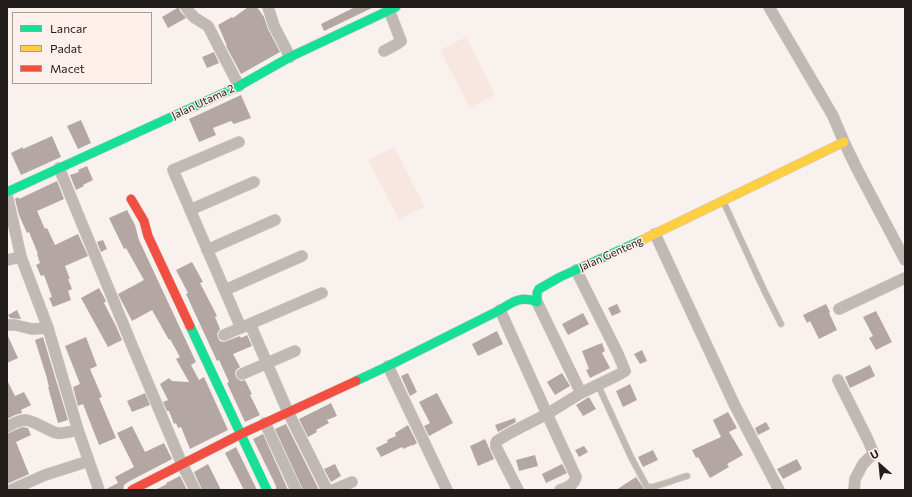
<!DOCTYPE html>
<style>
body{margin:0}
#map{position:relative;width:912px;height:497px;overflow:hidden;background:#f9f1ee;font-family:Commissioner,sans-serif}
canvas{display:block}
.frame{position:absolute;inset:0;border:8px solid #221c1a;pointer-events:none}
.legend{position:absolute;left:12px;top:12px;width:140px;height:72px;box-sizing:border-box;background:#fdefea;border:1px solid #a59b97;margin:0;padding:5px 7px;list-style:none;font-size:12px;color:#221c1a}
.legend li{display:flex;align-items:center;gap:8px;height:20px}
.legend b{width:20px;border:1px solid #a59b97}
.north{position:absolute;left:860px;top:445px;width:40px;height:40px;-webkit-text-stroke:3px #fdefea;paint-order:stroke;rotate:333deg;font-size:11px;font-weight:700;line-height:16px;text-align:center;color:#221c1a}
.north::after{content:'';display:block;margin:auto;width:14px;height:18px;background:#221c1a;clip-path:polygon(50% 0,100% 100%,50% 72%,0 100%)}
</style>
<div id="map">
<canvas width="912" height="497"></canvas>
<div class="frame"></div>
<ul class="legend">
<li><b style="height:5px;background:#16e098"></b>Lancar</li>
<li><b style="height:5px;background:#ffcf43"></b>Padat</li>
<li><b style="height:5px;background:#f24e42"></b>Macet</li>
</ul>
<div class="north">U</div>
</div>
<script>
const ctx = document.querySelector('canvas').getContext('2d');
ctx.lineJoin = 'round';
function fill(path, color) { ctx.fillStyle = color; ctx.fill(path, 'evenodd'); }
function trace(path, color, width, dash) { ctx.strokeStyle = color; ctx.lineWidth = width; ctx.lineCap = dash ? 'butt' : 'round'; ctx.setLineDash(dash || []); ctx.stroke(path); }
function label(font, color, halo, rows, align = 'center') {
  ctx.font = font + ' Commissioner,sans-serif'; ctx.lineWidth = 3; ctx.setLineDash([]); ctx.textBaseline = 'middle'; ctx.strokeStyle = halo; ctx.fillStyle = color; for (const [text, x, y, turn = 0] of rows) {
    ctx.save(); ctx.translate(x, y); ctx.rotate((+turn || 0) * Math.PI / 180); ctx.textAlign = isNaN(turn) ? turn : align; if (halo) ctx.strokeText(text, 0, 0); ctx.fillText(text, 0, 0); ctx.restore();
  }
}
const built = new Path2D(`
 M466,37L495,95L470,108L440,50Z
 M394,147L425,207L399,219L368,160Z`);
const building = new Path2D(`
 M179,7L180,11L186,18L168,28L162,17Z
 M248,7H257L264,17L268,29L280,52L241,74L226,46H227L218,25L232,17L233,18Z
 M355,7H374L324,31L321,24Z
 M214,52L219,63L207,68L202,57Z
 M241,95L251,118L234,124L231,121L213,128L216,135L199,142L189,119Z
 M81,120L91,143L78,149L67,126Z
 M52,136L61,157L21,175L11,153L23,147V149Z
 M87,166L93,180L83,185L84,186L76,190L70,175L79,172L78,170Z
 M57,181L64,199L37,211L45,229L47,228L55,245L78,234L88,256L65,266L70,279H68L72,289L68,291L71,300L53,307L49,298L52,297L44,275L41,276L36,265L40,263L37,254H38L29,232L27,233L19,215L15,199L18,197L19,199Z
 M127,210L135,225L139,240L196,362L191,365L199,380L204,377L228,430L190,449L181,427L178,428L176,423L174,424L169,411H167L163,402L168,400L160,384L169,378L172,381L189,382L176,359L180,357L170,339L169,340L152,310L132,321L118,294L144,280L126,248L124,249L109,218Z
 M103,240L107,249L101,252L97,242Z
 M192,262L203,282L200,283L217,316L215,317L220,329L217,334L218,338L220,341L224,342L240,336L241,338L247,335L252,346L233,354L240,367L236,370L235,374L236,377L238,379L241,381L245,380L252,394L250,395L260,415L245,422L227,383L229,382L219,360L217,361L186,294L188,293L176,270Z
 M99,288L106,301L104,303L116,326L122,340L108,347L81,298Z
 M617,304L621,312L612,316L608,308Z
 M826,304L830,312L829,313L837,330L819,339L810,321L807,323L803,315Z
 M17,310L21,319L10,318L8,315Z
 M876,311L892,342L876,350L869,338L873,336L863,317Z
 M583,313L589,324L568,335L562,324Z
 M497,331L503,344L478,356L472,344Z
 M7,334L18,358L7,363Z
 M43,337L68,420L58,423L48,387H49L46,375L35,340Z
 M86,337L97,366L90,369L102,397L99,398L116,438L99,445L83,404L78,406L73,387L80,384L65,346Z
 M602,343L605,351L602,353L610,368L590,378L586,370L589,369L582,351Z
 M642,350L647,361L640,364L634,354Z
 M870,365L875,376L850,388L845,377Z
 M408,373L417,392L410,396L401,376Z
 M562,373L570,386L555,395L547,382Z
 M7,380L15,396L24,392L31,405L21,410L22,413L15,415L7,419Z
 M630,384L637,400L623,407L616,391Z
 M145,393L150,405L132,412L127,401Z
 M437,393L453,423L429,436L424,426L430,423L419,402Z
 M589,397L596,409L583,416L576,405Z
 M331,403L337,416L327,420L329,423L316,430L317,432L308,437L299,419Z
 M728,412L737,428L729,432L743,455L727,464L729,467L710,478L698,457L696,458L692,450L721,437L713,420Z
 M515,418L516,422L498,432L495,425Z
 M766,422L770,429L758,435L755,428Z
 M286,424L319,490H303L275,429Z
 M408,425L417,443L412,446V445L403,449L402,447L381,457L376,448L388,442L387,440L396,436L395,433Z
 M132,426L145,452L164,443L172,459L128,482L124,485L123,490H106V489L118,483L115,477L134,467L117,433Z
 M22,427L28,428L31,435L16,442L29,474L7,484V434Z
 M263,434L288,490H276V486L253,439Z
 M485,439L494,459L478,466L470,446Z
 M584,446L588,452L579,457L575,450Z
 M236,447L257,490H244L225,453Z
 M653,450L658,460L643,467L638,457Z
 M535,455L538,466L519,471L516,460Z
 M797,459L802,469L783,479L777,469Z
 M208,464L221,490H202L194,472Z
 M335,464L341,476L331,482L324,469Z
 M562,464L567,473L546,483L542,474Z
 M180,476L187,490H155L167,484L166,483Z
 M636,477L645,490H616Z`);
const lane = new Path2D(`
 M724,203L764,290L781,324
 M598,385L631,457L646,485C647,486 647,487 648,487C655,488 679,478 687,476`);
const street = new Path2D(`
 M186,7L190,13L195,18L208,26L239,86
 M268,7L274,26L290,57
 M769,7L833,116L844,142L857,169L905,260
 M384,51L397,44L401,41L389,10
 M239,142L173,170L241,328
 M59,168L131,343L182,464L195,490
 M7,195L21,257L48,328L78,430L99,490
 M190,210L254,182
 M655,234L735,406L779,490
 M207,250L275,220
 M7,260L21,257
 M225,290L302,256
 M537,302L581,393
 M839,309L905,278
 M500,310L547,414L576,477C574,485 568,487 560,490
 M250,324L288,412L327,490
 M7,325H15L32,329L48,328
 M224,335L322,293
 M388,366L447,490
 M242,374L295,351
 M838,380L868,440L873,452L872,455L863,464L855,479L854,490
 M265,423L296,490
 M7,427C12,424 19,420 25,420C36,421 46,430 57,433C64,434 72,431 78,430
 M11,490L45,475L89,461
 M333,490L352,482
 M518,490L496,447V443L497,441L510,433L547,414L581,393L618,375L625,371L618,354L576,270`);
const fast = new Path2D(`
 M7,192L239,86L290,57L396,7
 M190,326L267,490
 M356,381L388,366L500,310C512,302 522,295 537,302V293L539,289L560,277L642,240`);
const slow = new Path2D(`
 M642,240L844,142`);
const jam = new Path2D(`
 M131,199L144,221L148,236L190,326
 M132,490L241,434L356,381`);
const streetNames = [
 ["Jalan Utama 2",203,102,-25],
 ["Jalan Genteng",611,254,-24]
];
fill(built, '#f8e6e0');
fill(building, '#b4a7a3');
trace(lane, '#d1cbc9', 7);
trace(street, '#d1cbc9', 12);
trace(fast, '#d1cbc9', 10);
trace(slow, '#d1cbc9', 10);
trace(jam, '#d1cbc9', 10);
trace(lane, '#c0b9b3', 5.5);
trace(street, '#c0b9b3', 11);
trace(fast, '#16e098', 9);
trace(slow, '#ffcf43', 9);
trace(jam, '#f24e42', 9);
label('11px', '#221c1a', '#fdefea', streetNames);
</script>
